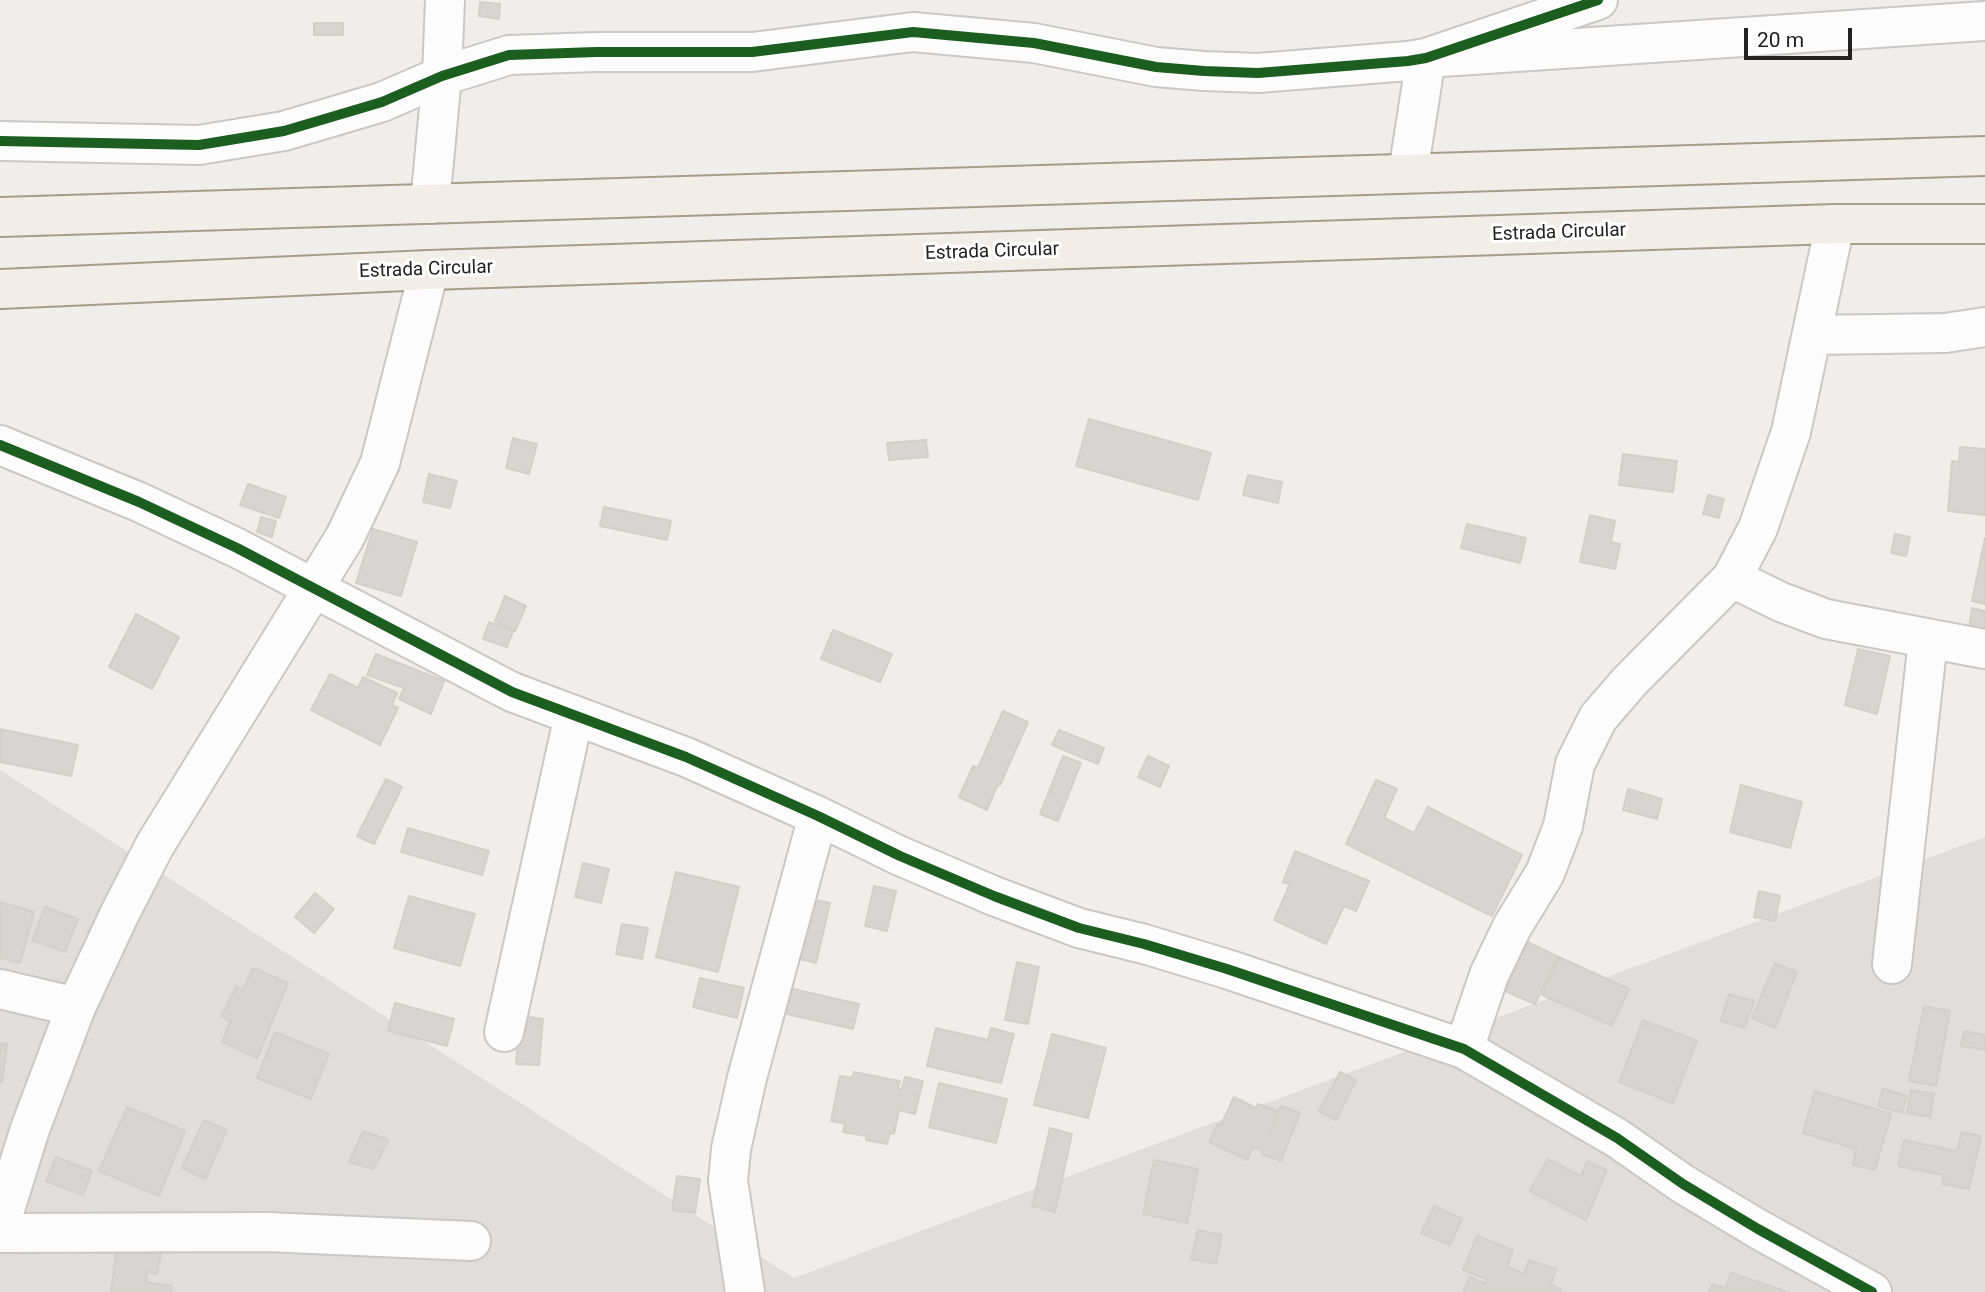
<!DOCTYPE html>
<style>
body{margin:0}
#map{position:relative;width:1985px;height:1292px;overflow:hidden;background:#f0eeeb;font-family:Roboto,sans-serif}
canvas{display:block}
.scale{position:absolute;left:1744px;top:28px;width:108px;height:32px;box-sizing:border-box;border:4px solid #222;border-top:0;padding-left:9px;font-size:21px;line-height:24px;white-space:nowrap;color:#222;-webkit-text-stroke:5px #fff;paint-order:stroke}
</style>
<div id="map">
<canvas width="1985" height="1292"></canvas>
<div class="scale">20 m</div>
</div>
<script>
const ctx = document.querySelector('canvas').getContext('2d');
ctx.lineJoin = 'round';
function fill(path, color) { ctx.fillStyle = color; ctx.fill(path, 'evenodd'); }
function trace(path, color, width, dash) { ctx.strokeStyle = color; ctx.lineWidth = width; ctx.lineCap = dash ? 'butt' : 'round'; ctx.setLineDash(dash || []); ctx.stroke(path); }
function label(font, color, halo, rows, align = 'center') {
  ctx.font = font + ' Roboto,sans-serif'; ctx.lineWidth = 6; ctx.setLineDash([]); ctx.textBaseline = 'middle'; ctx.strokeStyle = halo; ctx.fillStyle = color; for (const [text, x, y, turn = 0] of rows) {
    ctx.save(); ctx.translate(x, y); ctx.rotate((+turn || 0) * Math.PI / 180); ctx.textAlign = isNaN(turn) ? turn : align; if (halo) ctx.strokeText(text, 0, 0); ctx.fillText(text, 0, 0); ctx.restore();
  }
}
const residential = new Path2D(`
 M0,770L794,1278L1985,837V1292H0Z`);
const building = new Path2D(`
 M480,2L500,4L499,19L479,16Z
 M314,23H343V35H314Z
 M1089,419L1211,453L1198,500L1076,466Z
 M513,438L537,444L529,474L506,468Z
 M926,440L928,457L889,460L887,443Z
 M1960,447L1985,449V515L1948,511L1952,461L1959,462Z
 M1623,454L1677,461L1673,492L1619,485Z
 M429,474L457,481L450,508L423,502Z
 M1248,475L1282,482L1278,503L1243,495Z
 M248,484L286,497L279,518L240,505Z
 M1708,495L1724,499L1719,518L1703,514Z
 M604,507L671,521L667,540L600,526Z
 M1590,515L1615,521L1611,542L1620,544L1615,569L1580,562Z
 M261,517L276,521L272,537L257,532Z
 M1467,524L1526,538L1520,563L1461,548Z
 M373,529L417,542L401,596L356,583Z
 M1895,534L1910,537L1906,556L1891,553Z
 M1985,538V604L1972,601Z
 M505,596L526,606L515,631L495,621Z
 M1972,608L1985,611V638L1968,635Z
 M136,614L179,637L152,689L109,667Z
 M489,622L513,631L507,647L483,639Z
 M833,630L892,654L880,682L821,659Z
 M1858,649L1890,656L1877,714L1845,705Z
 M376,654L444,681L431,714L399,699L404,688L367,675Z
 M330,674L358,688L363,677L397,693L392,705L398,708L380,745L311,710Z
 M1003,711L1028,722L1000,785L998,784L987,810L959,797L973,766L978,768Z
 M0,729L78,745L71,776L0,762Z
 M1059,730L1104,748L1098,764L1052,745Z
 M1063,756L1081,763L1058,821L1040,814Z
 M1148,756L1169,766L1160,787L1138,777Z
 M386,779L402,787L374,844L357,836Z
 M1376,780L1397,789L1384,818L1414,833L1428,807L1522,855L1492,916L1346,844Z
 M1741,785L1802,802L1790,848L1730,832Z
 M1628,789L1662,799L1657,819L1623,810Z
 M408,828L489,851L482,875L401,852Z
 M1295,851L1369,881L1356,911L1344,906L1326,944L1274,920L1290,884L1283,882Z
 M583,863L609,869L601,903L575,897Z
 M676,872L739,887L718,972L656,957Z
 M874,886L896,891L887,931L865,926Z
 M1759,891L1780,896L1775,921L1754,917Z
 M315,893L334,909L314,933L295,917Z
 M409,896L475,914L460,966L394,948Z
 M803,897L830,903L816,963L788,956Z
 M0,902L34,912L20,963L0,958Z
 M45,907L78,919L65,952L32,940Z
 M622,924L648,928L642,959L616,954Z
 M1528,942L1558,957L1535,1004L1505,991Z
 M1559,957L1629,989L1612,1026L1542,995Z
 M1017,962L1039,967L1028,1024L1005,1020Z
 M1775,963L1797,972L1775,1028L1752,1018Z
 M253,968L288,983L257,1058L222,1042L230,1021L221,1016L236,986L243,990Z
 M700,978L744,988L737,1018L693,1007Z
 M780,986L859,1004L853,1029L774,1011Z
 M1729,994L1754,1001L1745,1028L1721,1021Z
 M395,1003L454,1019L447,1046L388,1031Z
 M1924,1006L1950,1011L1936,1086L1909,1081Z
 M520,1016L543,1019L539,1065L516,1064Z
 M1643,1020L1697,1041L1673,1103L1619,1082Z
 M936,1028L988,1040L991,1028L1014,1034L1001,1083L927,1066Z
 M1964,1031L1985,1035V1050L1961,1046Z
 M275,1032L329,1054L311,1099L257,1078Z
 M1052,1034L1106,1048L1088,1118L1034,1105Z
 M0,1043L7,1044L2,1082H0Z
 M854,1072L900,1081L898,1088L902,1089L905,1077L923,1081L915,1114L899,1110L894,1134L890,1133L887,1144L866,1140V1136L843,1132L845,1124L831,1121L840,1076L852,1078Z
 M1340,1072L1356,1080L1336,1120L1319,1111Z
 M939,1083L1007,1099L996,1143L929,1127Z
 M1883,1089L1907,1096L1902,1113L1878,1106Z
 M1911,1090L1934,1094L1930,1117L1907,1113Z
 M1815,1091L1891,1114L1875,1170L1853,1165L1856,1149L1803,1133Z
 M1234,1097L1256,1108L1258,1104L1278,1111L1270,1134L1281,1106L1300,1113L1281,1161L1262,1154L1263,1150L1253,1147L1247,1160L1209,1142L1218,1123L1221,1125Z
 M127,1107L185,1131L159,1196L99,1171Z
 M204,1120L227,1130L205,1179L182,1168Z
 M1050,1128L1072,1134L1055,1212L1032,1206Z
 M363,1131L389,1140L373,1169L349,1162Z
 M1962,1132L1981,1136L1969,1189L1942,1184L1944,1175L1898,1166L1904,1140L1957,1151Z
 M56,1157L92,1171L83,1195L46,1181Z
 M1548,1159L1581,1176L1587,1161L1607,1170L1586,1220L1530,1191Z
 M1154,1160L1198,1169L1187,1223L1143,1214Z
 M677,1176L700,1179L695,1213L672,1210Z
 M1434,1206L1462,1219L1450,1245L1421,1233Z
 M1198,1230L1222,1235L1216,1264L1191,1259Z
 M1477,1236L1513,1250L1507,1267L1524,1274L1529,1260L1556,1269L1551,1285L1561,1289L1560,1292H1463L1470,1277L1485,1284L1487,1279L1463,1270Z
 M117,1245L162,1249L157,1274L148,1272L145,1282L172,1286L171,1292H111Z
 M1731,1273L1785,1291L1784,1292H1709L1712,1284L1725,1288Z`);
const minor = new Path2D(`
 M0,141L199,145L284,131L382,102L442,76L509,55L596,52H752L913,32L1034,43L1156,67L1204,71L1258,73L1408,61L1426,58L1598,0
 M1408,173L1426,58L1985,21
 M430,204L442,76L445,0
 M1812,335L1945,333L1985,327
 M0,445L139,502L237,548L512,692L686,757L818,816L900,856L994,896L1079,928L1144,944L1227,969L1464,1049L1617,1138L1683,1184L1758,1229L1872,1292
 M1732,578L1781,602L1826,619L1985,649
 M1892,964L1928,640
 M0,989L76,1007
 M504,1032L574,715
 M1464,1049L1489,975L1512,927L1545,873L1563,826L1575,764L1598,718L1629,682L1732,578L1758,528L1791,432L1835,224
 M0,1225L30,1129L76,1007L120,913L155,845L345,537L380,463L429,270
 M0,1233L267,1232L471,1241
 M745,1292L728,1181L731,1149L747,1078L818,816`);
const major = new Path2D(`
 M0,217L1985,156
 M0,289L429,270L1835,224H1985`);
const cycleway = new Path2D(`
 M0,141L199,145L284,131L382,102L442,76L509,55L596,52H752L913,32L1034,43L1156,67L1204,71L1258,73L1408,61L1426,58L1598,0
 M0,445L139,502L237,548L512,692L686,757L818,816L900,856L994,896L1079,928L1144,944L1227,969L1464,1049L1617,1138L1683,1184L1758,1229L1872,1292`);
const streetNames = [
 ["Estrada Circular",1559,233,-2],
 ["Estrada Circular",992,252,-2],
 ["Estrada Circular",426,270,-2]
];
fill(residential, '#dfdedc');
fill(building, '#d7d4d2');
trace(building, '#d3d0cc', 2);
trace(minor, '#c9c8c7', 42);
trace(major, '#a79c86', 42);
trace(minor, '#fdfcfc', 38);
trace(major, '#f3ede7', 38);
trace(cycleway, '#1b5e20', 10);
label('19px', '#222', '#fff', streetNames);
</script>
